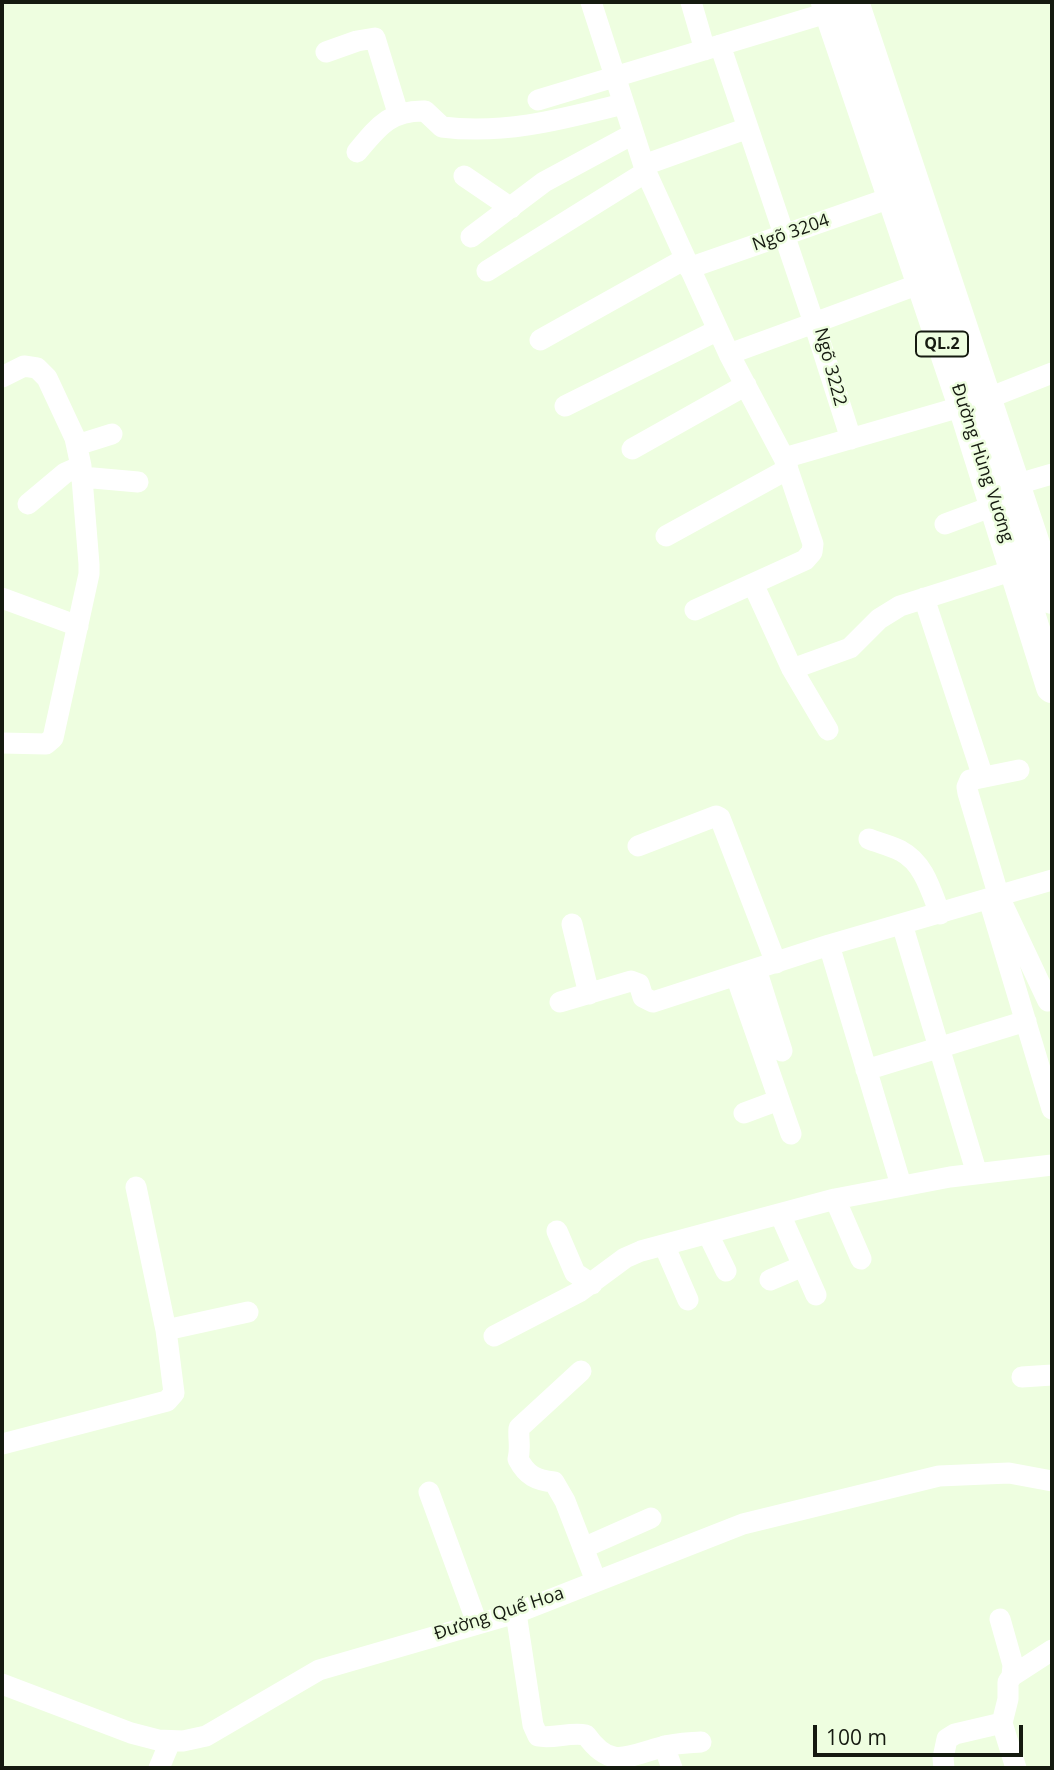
<!DOCTYPE html>
<meta charset="utf-8">
<style>
body{margin:0}
#map{position:relative;width:1054px;height:1770px;overflow:hidden;background:#eefee0;font-family:"Open Sans",sans-serif}
canvas{display:block}
.frame{position:absolute;inset:0;border:4px solid #151a10;pointer-events:none}
.scale{position:absolute;left:813px;top:1725px;width:210px;height:32px;box-sizing:border-box;border:4px solid #151a10;border-top:0;padding-left:9px;font-size:21px;line-height:24px;white-space:nowrap;color:#151a10;-webkit-text-stroke:5px #eefee0;paint-order:stroke}
</style>
<div id="map">
<canvas width="1054" height="1770"></canvas>
<div class="frame"></div>
<div class="scale">100 m</div>
</div>
<script>
const ctx = document.querySelector('canvas').getContext('2d');
ctx.lineJoin = 'round';
function trace(path, color, width, dash) { ctx.strokeStyle = color; ctx.lineWidth = width; ctx.lineCap = dash ? 'butt' : 'round'; ctx.setLineDash(dash || []); ctx.stroke(path); }
function label(font, color, halo, rows, align = 'center') {
  ctx.font = font + ' "Open Sans",sans-serif'; ctx.lineWidth = 5; ctx.setLineDash([]); ctx.textBaseline = 'middle'; ctx.strokeStyle = halo; ctx.fillStyle = color; for (const [text, x, y, turn = 0] of rows) {
    ctx.save(); ctx.translate(x, y); ctx.rotate((+turn || 0) * Math.PI / 180); ctx.textAlign = isNaN(turn) ? turn : align; if (halo) ctx.strokeText(text, 0, 0); ctx.fillText(text, 0, 0); ctx.restore();
  }
}
const minor = new Path2D(`
 M591,2L646,172L729,354L784,458L813,544L812,552L805,560L695,610
 M691,2L705,50
 M720,45L814,323L729,354
 M326,52L357,41L375,38L398,113
 M538,100L830,12
 M357,152C378,127 390,110 425,111L442,127C505,135 563,119 623,104
 M644,165L748,128
 M464,176L511,208
 M471,237L544,182L633,134
 M689,268L893,197
 M487,271L646,172
 M540,340L685,259
 M2,377L24,366L37,368L47,378L75,438L81,466L89,564V574L53,738L46,744L2,743
 M986,399L1052,373
 M565,406L718,330
 M851,439L814,323L922,283
 M77,445L112,434
 M632,449L746,385
 M784,458L964,406
 M82,477L138,482
 M1004,488L1052,474
 M28,504L65,473L81,466
 M945,524L996,505
 M666,536L788,469
 M753,584L792,669L828,730
 M2,598L78,626
 M924,598L983,777
 M792,669L850,648L879,619L900,606L1017,569
 M1019,770L970,780L967,787L968,793L999,897L1048,1001
 M869,839C879,843 892,846 901,851C924,863 931,891 940,914
 M638,846L716,816L720,818L776,963
 M990,903L1052,1109
 M572,924L589,994
 M902,924L977,1174
 M829,945L901,1185
 M756,969L782,1051
 M736,976L791,1134
 M560,1002L631,981L639,984L643,997L653,1002L829,945L1052,880
 M866,1070L1026,1021
 M744,1113L779,1100
 M136,1187L166,1330
 M835,1199L861,1259
 M780,1214L816,1295
 M557,1231L575,1273L592,1284
 M708,1234L726,1271
 M664,1245L688,1300
 M770,1280L803,1266
 M494,1336L579,1292L625,1258L641,1251L835,1199L950,1177L1052,1165
 M581,1371L519,1428C518,1439 521,1448 518,1459C527,1476 536,1480 554,1482L565,1501L596,1581
 M1022,1377L1052,1375
 M2,1444L167,1401L174,1393L166,1330L248,1312
 M429,1492L477,1623
 M583,1548L651,1518
 M516,1613L533,1725L538,1736C554,1739 569,1732 586,1735C611,1770 627,1756 662,1747C675,1743 689,1743 701,1742
 M1000,1619L1013,1665L1012,1676
 M2,1684L131,1733L158,1740L183,1741L206,1736L319,1670L516,1613L743,1524L939,1476L1009,1473L1052,1481
 M664,1746L672,1768
 M159,1768L170,1742
 M944,1768L943,1758L947,1739L955,1734L1002,1723
 M1016,1768L1002,1723L1008,1699V1682L1012,1676L1052,1650`);
const highway = new Path2D(`
 M827,2L964,406L1052,687
 M853,2L1052,598`);
const shields = [
 [942,344,52]
];
const shieldNames = [
 ["QL.2",942,344]
];
const streetNames = [
 ["Ngõ 3204",791,233,-19],
 ["Ngõ 3222",830,367,75],
 ["Đường Hùng Vương",982,463,72],
 ["Đường Quế Hoa",499,1614,-18]
];
trace(minor, '#fff', 21);
trace(highway, '#fff', 32);
for (const [x, y, w] of shields) { const box = new Path2D(); box.roundRect(x - w / 2, y - 12.5, w, 25, 5); ctx.fillStyle = '#eefee0'; ctx.fill(box); trace(box, '#151a10', 2); }
label('bold 16px', '#151a10', null, shieldNames);
label('18px', '#151a10', '#eefee0', streetNames);
</script>
